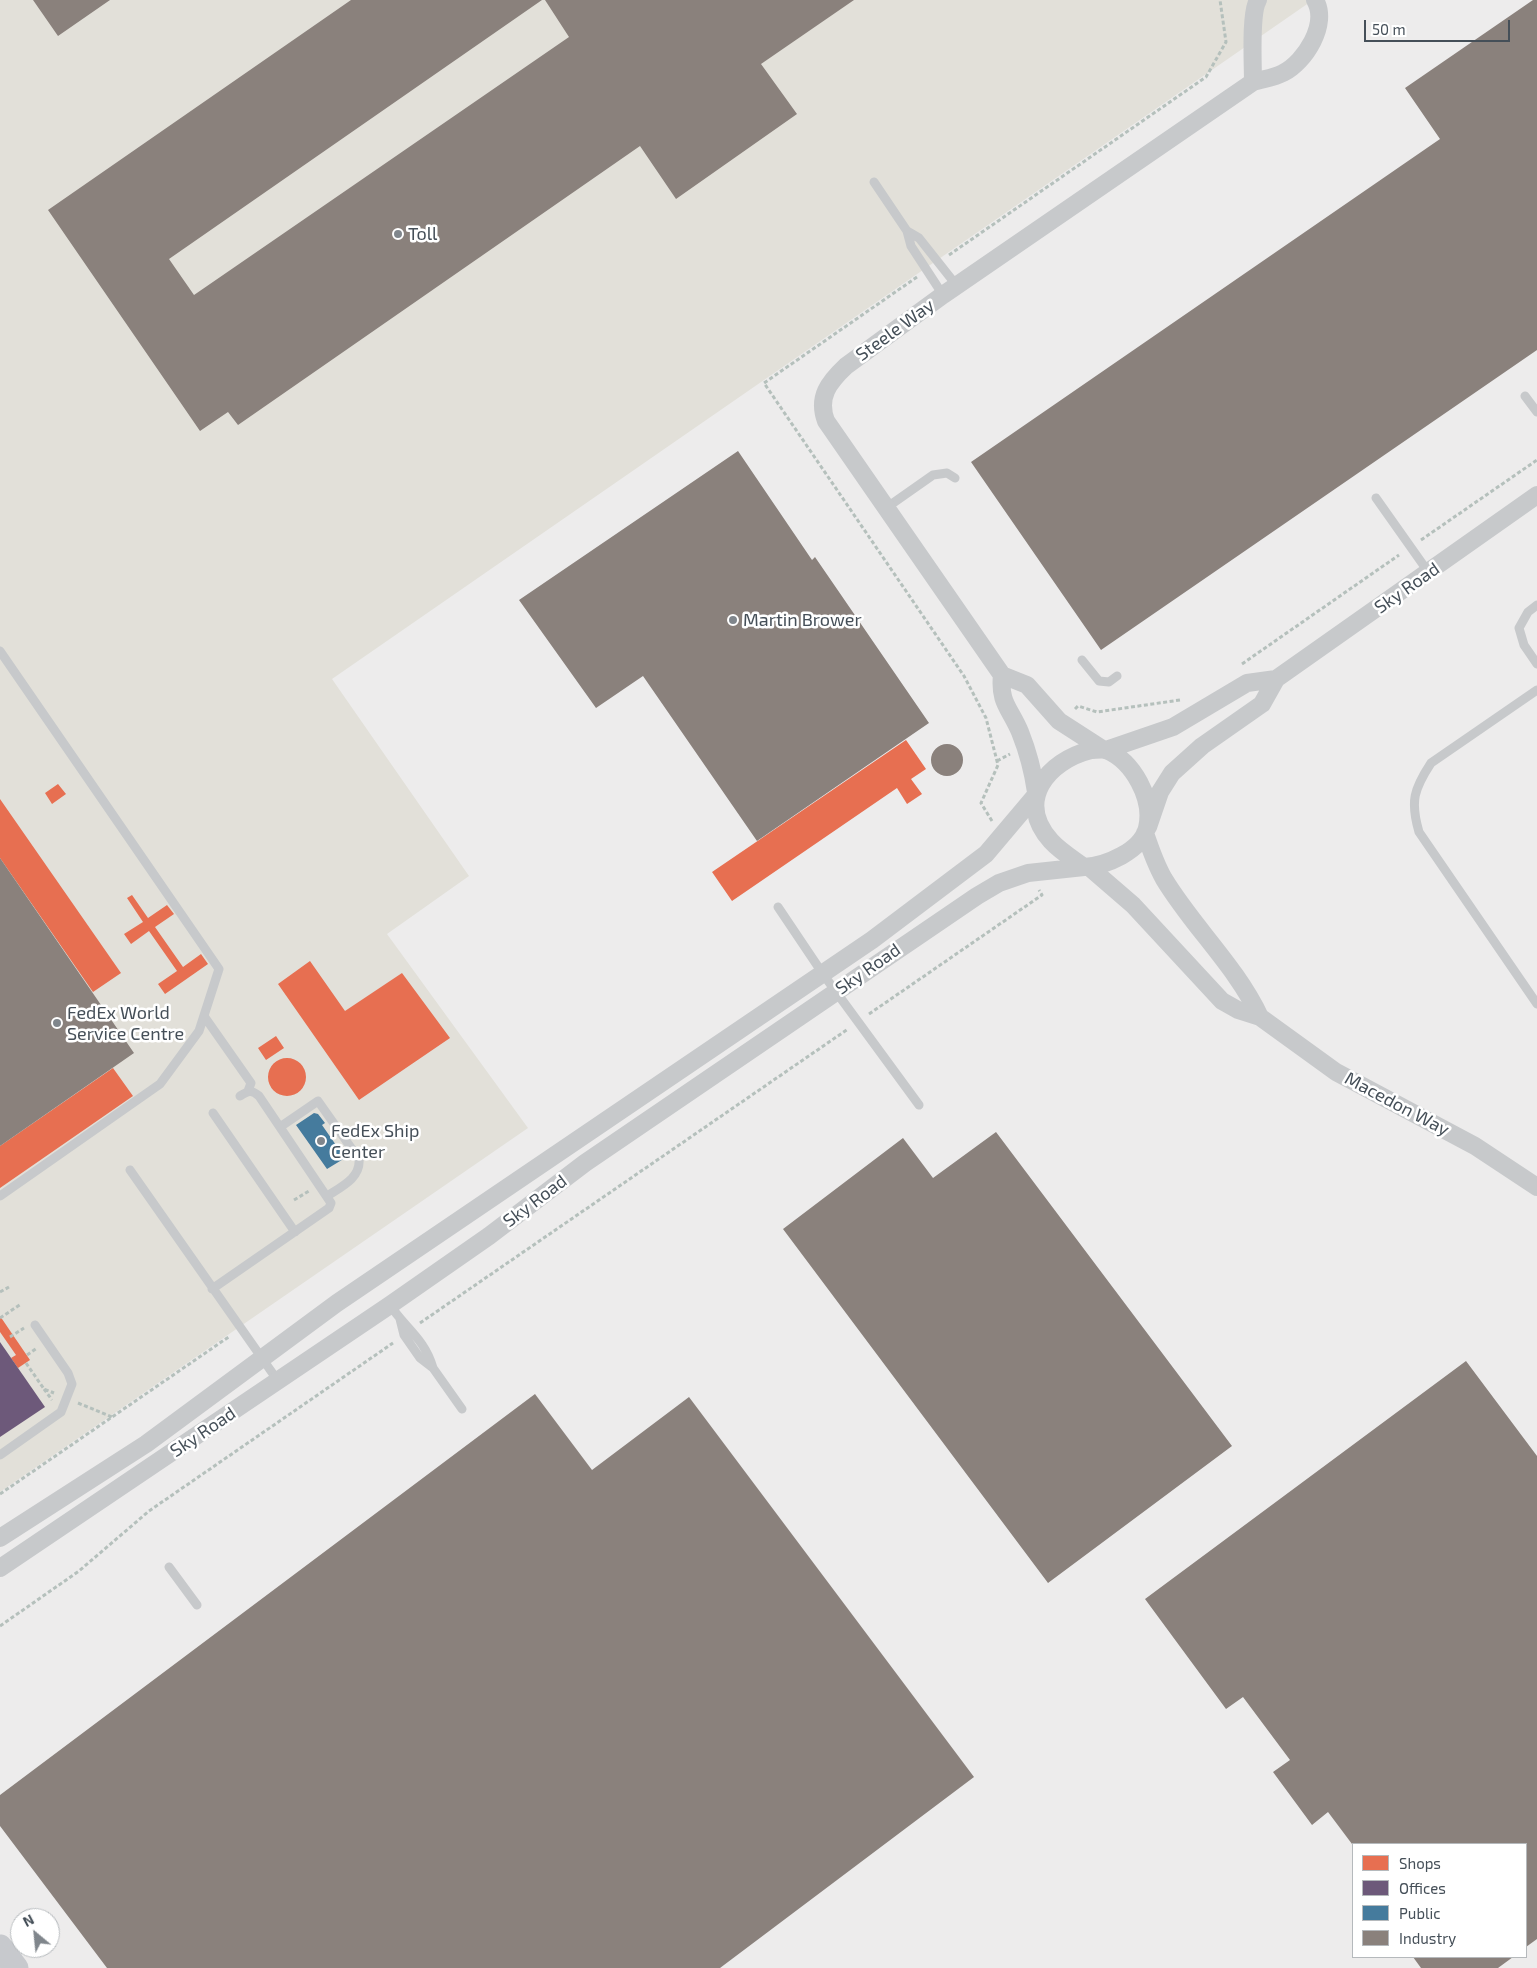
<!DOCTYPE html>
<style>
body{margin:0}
#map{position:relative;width:1537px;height:1968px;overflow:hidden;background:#edecec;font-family:"Exo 2",sans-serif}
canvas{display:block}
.legend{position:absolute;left:1352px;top:1843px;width:175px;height:115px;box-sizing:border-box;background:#fff;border:1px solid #b5b9bc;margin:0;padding:6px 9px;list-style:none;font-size:15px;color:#454f58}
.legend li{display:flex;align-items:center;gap:10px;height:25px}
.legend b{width:25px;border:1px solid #b5b9bc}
.north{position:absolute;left:10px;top:1908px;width:50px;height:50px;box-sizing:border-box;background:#fff;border:1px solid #b5b9bc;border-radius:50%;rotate:332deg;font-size:14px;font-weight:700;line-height:20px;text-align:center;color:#454f58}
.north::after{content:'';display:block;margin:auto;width:18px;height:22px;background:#80868c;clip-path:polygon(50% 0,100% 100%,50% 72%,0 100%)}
.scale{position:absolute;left:1364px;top:20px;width:146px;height:22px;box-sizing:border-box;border:2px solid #454f58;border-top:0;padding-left:6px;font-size:15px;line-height:18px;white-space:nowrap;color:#454f58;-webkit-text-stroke:4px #fff;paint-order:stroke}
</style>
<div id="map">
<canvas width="1537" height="1968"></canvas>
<ul class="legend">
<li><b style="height:14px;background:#e76f51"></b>Shops</li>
<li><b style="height:14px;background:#6d597a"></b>Offices</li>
<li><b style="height:14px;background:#457b9d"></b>Public</li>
<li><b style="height:14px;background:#8a817c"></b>Industry</li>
</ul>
<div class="north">N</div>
<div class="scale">50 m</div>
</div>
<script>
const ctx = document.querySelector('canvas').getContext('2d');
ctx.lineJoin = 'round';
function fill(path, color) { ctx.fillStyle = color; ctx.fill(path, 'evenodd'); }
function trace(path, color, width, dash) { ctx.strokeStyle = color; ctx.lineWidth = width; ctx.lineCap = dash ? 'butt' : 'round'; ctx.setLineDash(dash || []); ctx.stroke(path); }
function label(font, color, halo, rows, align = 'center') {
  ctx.font = font + ' "Exo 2",sans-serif'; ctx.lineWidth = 5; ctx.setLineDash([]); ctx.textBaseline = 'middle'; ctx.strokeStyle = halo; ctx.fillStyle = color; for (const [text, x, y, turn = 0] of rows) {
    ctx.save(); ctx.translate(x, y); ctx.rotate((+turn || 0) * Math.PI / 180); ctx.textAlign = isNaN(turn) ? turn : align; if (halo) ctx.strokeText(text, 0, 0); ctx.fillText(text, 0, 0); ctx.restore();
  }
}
const commercial = new Path2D(`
 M0,0H1313L332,679L469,876L387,934L528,1128L0,1492Z`);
const shops = new Path2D(`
 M906,740L926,769L911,779L922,794L907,804L897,788L732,901L712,872Z
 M58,784L66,794L52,804L45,793Z
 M0,799L121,973L93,992L0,858Z
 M132,895L148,918L167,905L174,914L155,927L183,967L201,954L208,964L165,994L158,984L177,971L149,931L131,944L124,934L143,922L127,898Z
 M310,961L345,1011L402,973L450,1038L359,1100L278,984Z
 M276,1036L284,1048L266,1060L258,1048Z
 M268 1077a19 19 0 1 1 38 0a19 19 0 1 1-38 0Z
 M113,1068L133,1096L0,1188V1146Z
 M0,1316L30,1360L18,1368L11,1358L16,1355L0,1332Z`);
const offices = new Path2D(`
 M0,1342L45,1407L0,1437Z`);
const public = new Path2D(`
 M314,1113L318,1114L325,1123L322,1125L345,1158L327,1169L296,1125Z`);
const industry = new Path2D(`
 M33,0H110L58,36Z
 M351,0H542L169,259L194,295L569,37L545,0H854L761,64L797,114L676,199L640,146L238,425L228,412L200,431L48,210Z
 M1533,0H1537V350L1101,650L971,462L1440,139L1405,88Z
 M738,451L812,560L815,557L929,723L757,841L643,676L596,708L519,600Z
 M931 760a16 16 0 1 1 32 0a16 16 0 1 1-32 0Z
 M0,858L134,1053L0,1146Z
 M996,1132L1232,1446L1048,1583L783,1229L903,1138L933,1178Z
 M1466,1361L1537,1456V1939L1526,1947V1844H1352L1328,1812L1312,1825L1273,1772L1290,1760L1243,1697L1226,1709L1145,1599Z
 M535,1394L592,1470L689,1397L974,1777L720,1968H107L0,1826V1795Z
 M1413,1957H1513L1498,1968H1421Z`);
const path = new Path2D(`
 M949,255L1206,77L1226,42L1220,0
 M917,277L764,383L964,676L986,718L998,765L981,803L992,821
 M1421,540L1537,460
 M1242,664L1399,555
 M1075,709L1078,706L1097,712L1180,700
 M997,761L1010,754
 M869,1014L1042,895L1039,890
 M294,1200L309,1191
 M0,1292L9,1287
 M0,1318L21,1304
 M420,1323L848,1029
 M10,1337L24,1328
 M27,1355L37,1348
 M26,1363L44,1389L54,1393
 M44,1389L52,1400
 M78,1403L112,1417
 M0,1494L230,1336
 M0,1626L79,1571L149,1511L393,1343`);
const lane = new Path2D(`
 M874,182L907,231L911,246L943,295
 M907,231L919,238L957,286
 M1525,396L1537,412
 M1376,498L1429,573
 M886,508L933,475L947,473L955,478
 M1537,605L1528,612L1519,628L1524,645L1537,664
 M0,651L219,969L199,1031L160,1084L0,1196
 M1082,660L1099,681L1109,682L1117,676
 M1537,690L1431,763C1414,789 1410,801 1419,832L1537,1004
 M778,907L823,974L919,1105
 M204,1016L251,1083L248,1091
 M213,1113L295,1232
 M280,1127L318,1101L359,1159C361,1178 341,1187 327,1196
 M130,1170L278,1381
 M212,1289L329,1208L331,1203L259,1096C251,1089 248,1091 240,1096
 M390,1305C405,1328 425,1339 433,1368
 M400,1319L404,1335L420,1358L433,1368L462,1409
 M0,1455L61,1412L72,1384L68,1373L35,1325
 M169,1567L197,1605`);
const street = new Path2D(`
 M1253,82C1253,64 1250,13 1258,0
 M1002,675C999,703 1010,708 1020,732C1028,752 1033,771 1036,792
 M1091,750C1095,750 1102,749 1106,750C1133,761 1154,799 1147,828C1141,851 1106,866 1084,867C1073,859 1060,851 1051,841C1015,801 1047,761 1091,750Z
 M1104,750L1059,721L1027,685L1002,675L826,421C817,397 829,382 846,366L943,295L1253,82C1262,79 1274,78 1283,73C1305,62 1329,24 1315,0
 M1106,750L1173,727L1247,683L1276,679
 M1148,827L1160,792L1172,773L1202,746L1262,704L1276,679L1537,495
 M1145,833C1150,848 1156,865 1164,879C1193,927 1236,966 1260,1017
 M1089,867L1133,905L1222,1001L1238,1010L1260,1017L1336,1072L1475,1146L1537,1187
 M0,1538L146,1444L337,1303L872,940L986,854L1035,796
 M0,1568L390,1305L489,1236L585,1163L977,896L999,883L1028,873L1084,867`);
const secondary = new Path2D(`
 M0,1947L16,1968`);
const markers = [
 [398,234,5,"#80868c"],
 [733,620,5,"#80868c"],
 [57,1023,5,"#80868c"],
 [321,1141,5,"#80868c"]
];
const poiNames = [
 ["Toll",408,234],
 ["Martin Brower",743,620],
 ["FedEx World",67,1013],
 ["Service Centre",67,1034],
 ["FedEx Ship",331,1131],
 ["Center",331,1152]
];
const streetNames = [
 ["Steele Way",895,330,-36],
 ["Sky Road",1407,588,-35],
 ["Sky Road",868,969,-35],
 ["Macedon Way",1397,1104,28],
 ["Sky Road",535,1201,-37],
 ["Sky Road",203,1432,-34]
];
fill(commercial, '#e2e0d9');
fill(shops, '#e76f51');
fill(offices, '#6d597a');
fill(public, '#457b9d');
fill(industry, '#8a817c');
trace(path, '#b5c0bc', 3, [4, 2.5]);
trace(lane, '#c7c9cb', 9);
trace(street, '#c7c9cb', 18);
trace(secondary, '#c7c9cd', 25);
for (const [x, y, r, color] of markers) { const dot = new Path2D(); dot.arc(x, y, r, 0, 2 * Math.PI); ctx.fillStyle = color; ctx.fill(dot); trace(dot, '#fff', 2); }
label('18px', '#454f58', '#fff', poiNames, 'left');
label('18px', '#454f58', '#fff', streetNames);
</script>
